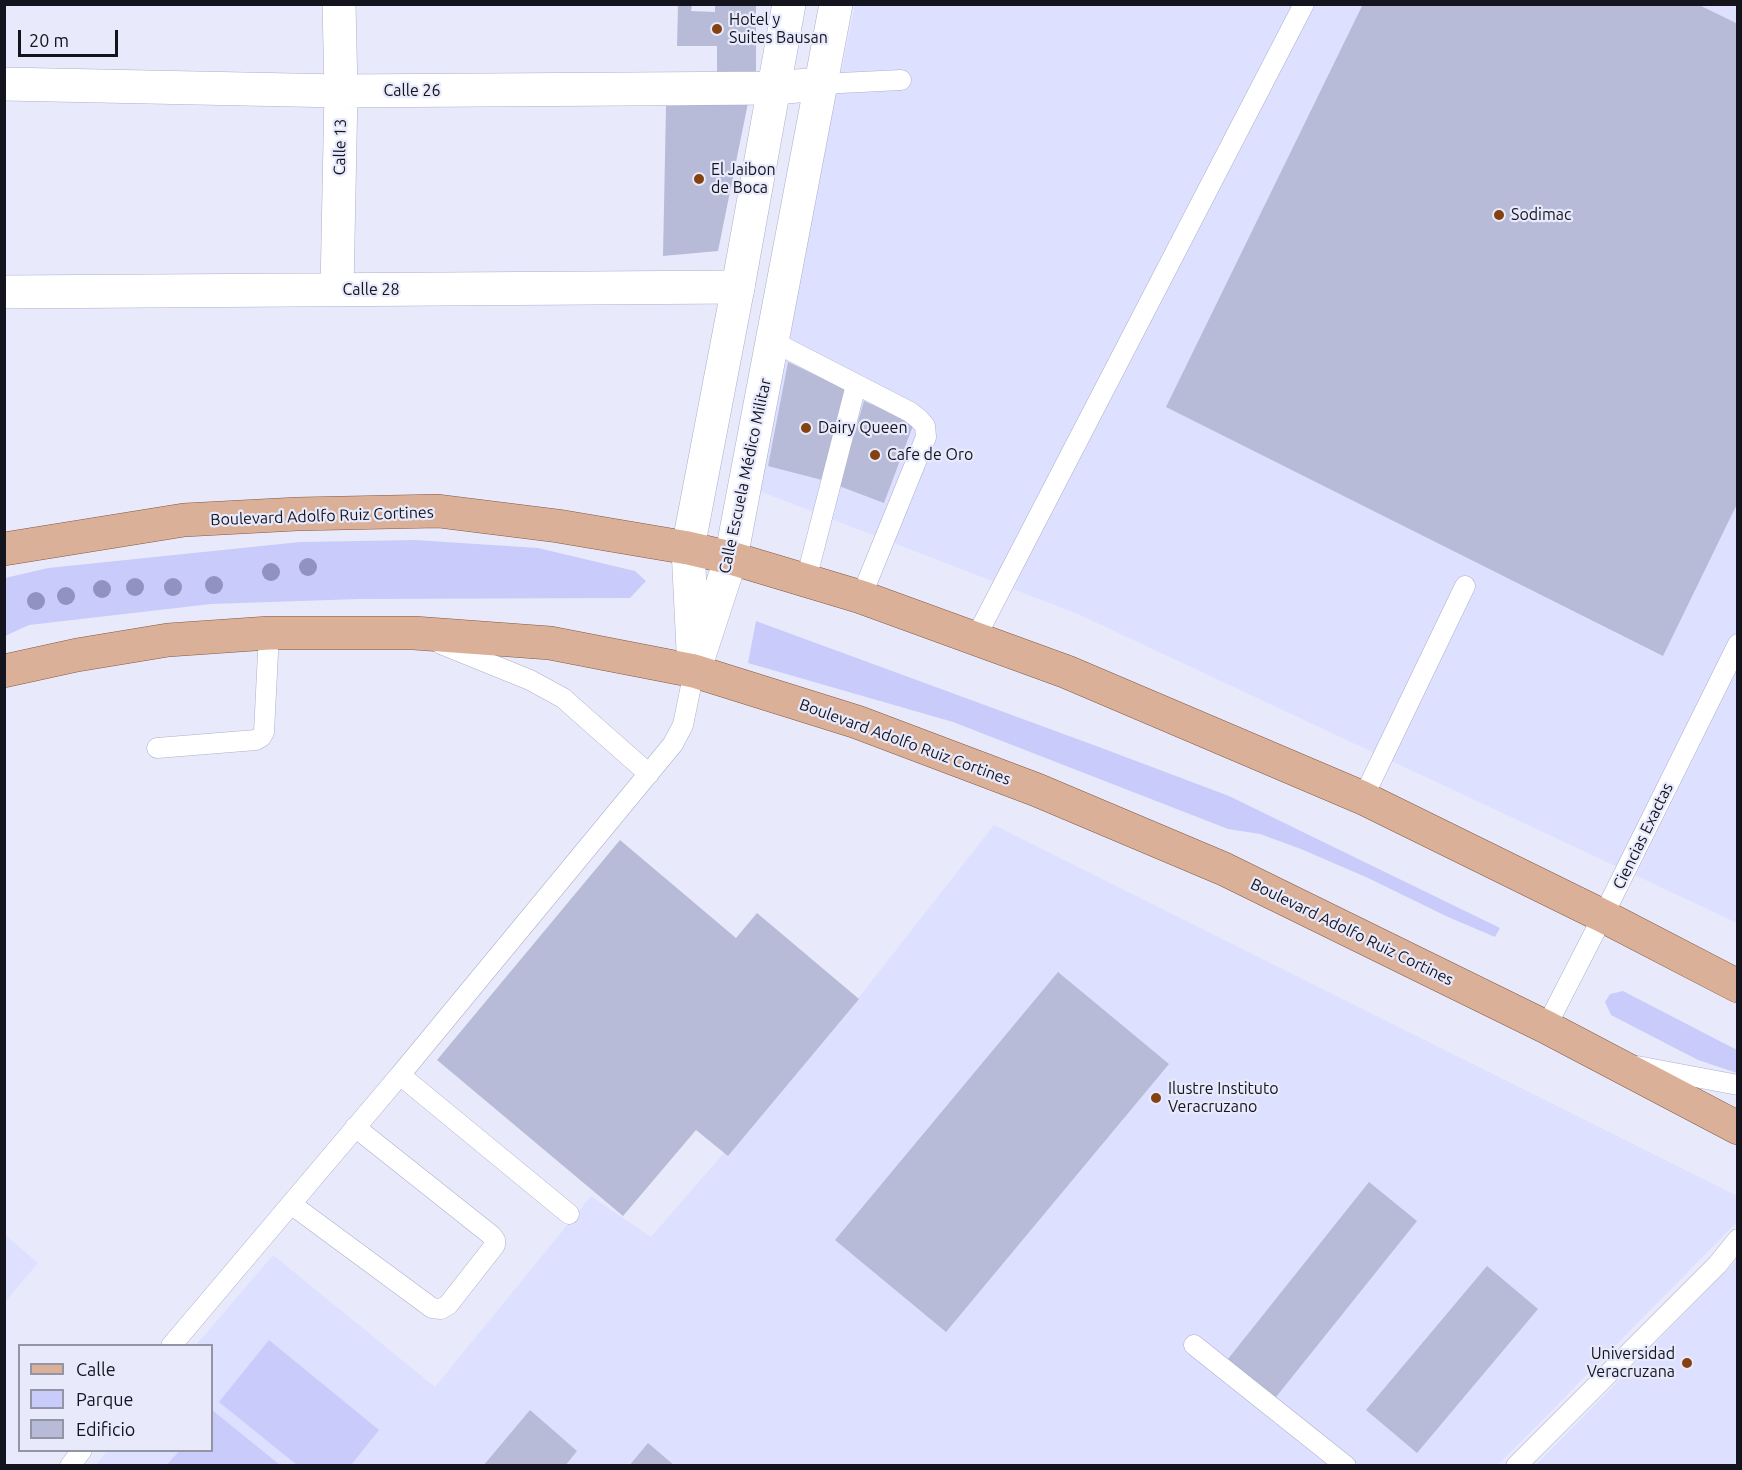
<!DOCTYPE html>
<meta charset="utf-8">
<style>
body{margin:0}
#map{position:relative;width:1742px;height:1470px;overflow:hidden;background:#e8eafc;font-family:Ubuntu,sans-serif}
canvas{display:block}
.frame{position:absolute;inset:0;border:6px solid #14141f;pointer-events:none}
.legend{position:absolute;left:18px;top:1344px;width:195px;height:108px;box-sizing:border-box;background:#e8eafc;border:2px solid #9394a4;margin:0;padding:8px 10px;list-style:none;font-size:18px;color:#14141f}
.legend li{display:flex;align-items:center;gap:12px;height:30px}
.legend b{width:30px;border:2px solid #9394a4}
.scale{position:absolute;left:18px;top:30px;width:100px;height:27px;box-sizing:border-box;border:3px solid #14141f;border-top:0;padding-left:8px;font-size:18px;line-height:21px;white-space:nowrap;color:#14141f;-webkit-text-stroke:4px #e8eafc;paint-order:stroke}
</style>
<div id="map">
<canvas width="1742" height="1470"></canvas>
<div class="frame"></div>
<ul class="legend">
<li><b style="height:8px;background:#dab098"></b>Calle</li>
<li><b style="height:16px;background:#c9ccfa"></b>Parque</li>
<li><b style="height:16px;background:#b8bbd8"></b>Edificio</li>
</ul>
<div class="scale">20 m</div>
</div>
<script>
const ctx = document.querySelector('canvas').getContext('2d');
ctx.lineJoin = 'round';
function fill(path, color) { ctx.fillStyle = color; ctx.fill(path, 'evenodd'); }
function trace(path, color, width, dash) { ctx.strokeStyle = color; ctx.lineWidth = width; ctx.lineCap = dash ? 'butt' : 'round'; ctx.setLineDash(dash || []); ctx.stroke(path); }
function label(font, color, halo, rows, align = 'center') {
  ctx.font = font + ' Ubuntu,sans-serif'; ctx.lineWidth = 4.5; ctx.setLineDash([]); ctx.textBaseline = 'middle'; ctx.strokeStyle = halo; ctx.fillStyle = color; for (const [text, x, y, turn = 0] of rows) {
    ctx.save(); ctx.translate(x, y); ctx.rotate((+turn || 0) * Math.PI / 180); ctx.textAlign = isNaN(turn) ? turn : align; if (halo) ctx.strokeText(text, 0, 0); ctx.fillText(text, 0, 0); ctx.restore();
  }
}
const built = new Path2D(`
 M855,5H1737V923L1080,615L754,489Z
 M994,825L1737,1196V1222L1498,1465L95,1466L107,1451L212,1450V1346L196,1345L273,1255L435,1387L591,1196L651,1237L856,1001Z
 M5,1235L38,1263L5,1302Z
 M1737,1260V1465H1536Z`);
const green = new Path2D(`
 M415,540L538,548L635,571L646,581L630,598L360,599L211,604L29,625L5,636V578L48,568L300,542Z
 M756,621L1099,747L1229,796L1500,928L1495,937L1448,917L1368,878L1301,849L1260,834L1228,829L953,722L748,663Z
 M1623,991L1737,1050V1073L1698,1060L1611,1015L1605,1002L1610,994Z
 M269,1340L379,1430L351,1465H297L219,1402Z
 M212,1410L280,1465H167L179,1451L212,1450Z`);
const building = new Path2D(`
 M678,4H692L691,11L715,12V4H756V72H717V46H677Z
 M1363,4H1697L1738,24V502L1663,656L1166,407Z
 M748,103L718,251L663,256L666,106Z
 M788,362L847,390L822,480L768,466Z
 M864,401L914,423L884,503L839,486Z
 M620,840L736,938L757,913L859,999L728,1156L696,1130L623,1216L437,1060Z
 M1058,972L1169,1064L946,1332L835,1240Z
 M1369,1182L1417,1221L1272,1402L1224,1364Z
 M1487,1266L1538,1309L1417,1453L1366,1410Z
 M530,1410L577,1451L565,1466H483Z
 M648,1443L675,1466H629Z`);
const lane = new Path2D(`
 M820,84L901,80
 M772,341L910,412L919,419L925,426L926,437L861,597
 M806,580L856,385
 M976,637L1304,4
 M441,644L530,680L563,698L649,774
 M157,748L256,740L261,737L264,732L269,633
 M1363,798L1465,586
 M1546,1027L1603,916L1738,644
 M1637,1066L1738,1085
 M400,1075L673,744L683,725L694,671
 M291,1204L432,1308L441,1309L448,1305L495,1245V1240L491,1235L355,1127
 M1194,1345L1346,1466
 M171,1346L400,1075L569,1214
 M70,1466L82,1450
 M1516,1466L1718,1264L1738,1239`);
const street = new Path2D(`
 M4,84L341,91L774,88L820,84
 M337,290L341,91L339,4
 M4,292L738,287`);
const secondary = new Path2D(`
 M693,650L688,548L738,287L789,4
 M694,671L731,558L836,4`);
const primary = new Path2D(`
 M4,549L184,520L297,514L438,511L558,526L688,548L731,558L861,597L1067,672L1363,798L1603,916L1738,986
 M4,671L77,655L168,640L269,633H414L550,643L694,671L857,722L1037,790L1224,869L1546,1027L1738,1128`);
const trees = [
 [308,567],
 [271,572],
 [214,585],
 [135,587],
 [173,587],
 [102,589],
 [66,596],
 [36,601]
];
const markers = [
 [717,29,6,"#844111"],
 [699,179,6,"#844111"],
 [1499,215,6,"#844111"],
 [806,428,6,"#844111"],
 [875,455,6,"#844111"],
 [1156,1098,6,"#844111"],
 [1687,1363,6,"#844111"]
];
const poiNames = [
 ["Hotel y",729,20],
 ["Suites Bausan",729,38],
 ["El Jaibon",711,170],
 ["de Boca",711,188],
 ["Sodimac",1511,215],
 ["Dairy Queen",818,428],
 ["Cafe de Oro",887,455],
 ["Ilustre Instituto",1168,1089],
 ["Veracruzano",1168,1107],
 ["Universidad",1675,1354,"right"],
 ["Veracruzana",1675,1372,"right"]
];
const streetNames = [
 ["Calle 26",412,91],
 ["Calle 13",340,147,-89],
 ["Calle 28",371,290],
 ["Calle Escuela Médico Militar",745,476,-78],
 ["Boulevard Adolfo Ruiz Cortines",322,516,-2],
 ["Boulevard Adolfo Ruiz Cortines",905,742,20],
 ["Ciencias Exactas",1643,836,-64],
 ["Boulevard Adolfo Ruiz Cortines",1352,932,26]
];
fill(built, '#dde0fe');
fill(green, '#c9ccfa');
fill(building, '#b8bbd8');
trace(lane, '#acafcc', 21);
trace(street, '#acafcc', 34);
trace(secondary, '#acafcc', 34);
trace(primary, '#855841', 34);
trace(lane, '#fff', 20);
trace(street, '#fff', 33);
trace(secondary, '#fff', 33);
trace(primary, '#dab098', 33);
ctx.fillStyle = '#9292c1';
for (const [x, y] of trees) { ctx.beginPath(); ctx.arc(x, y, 9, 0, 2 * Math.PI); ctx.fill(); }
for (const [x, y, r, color] of markers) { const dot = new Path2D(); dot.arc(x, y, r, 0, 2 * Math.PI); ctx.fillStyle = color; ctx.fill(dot); trace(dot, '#e8eafc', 2); }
label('16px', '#14141f', '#e8eafc', poiNames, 'left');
label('16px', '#14141f', '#e8eafc', streetNames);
</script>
